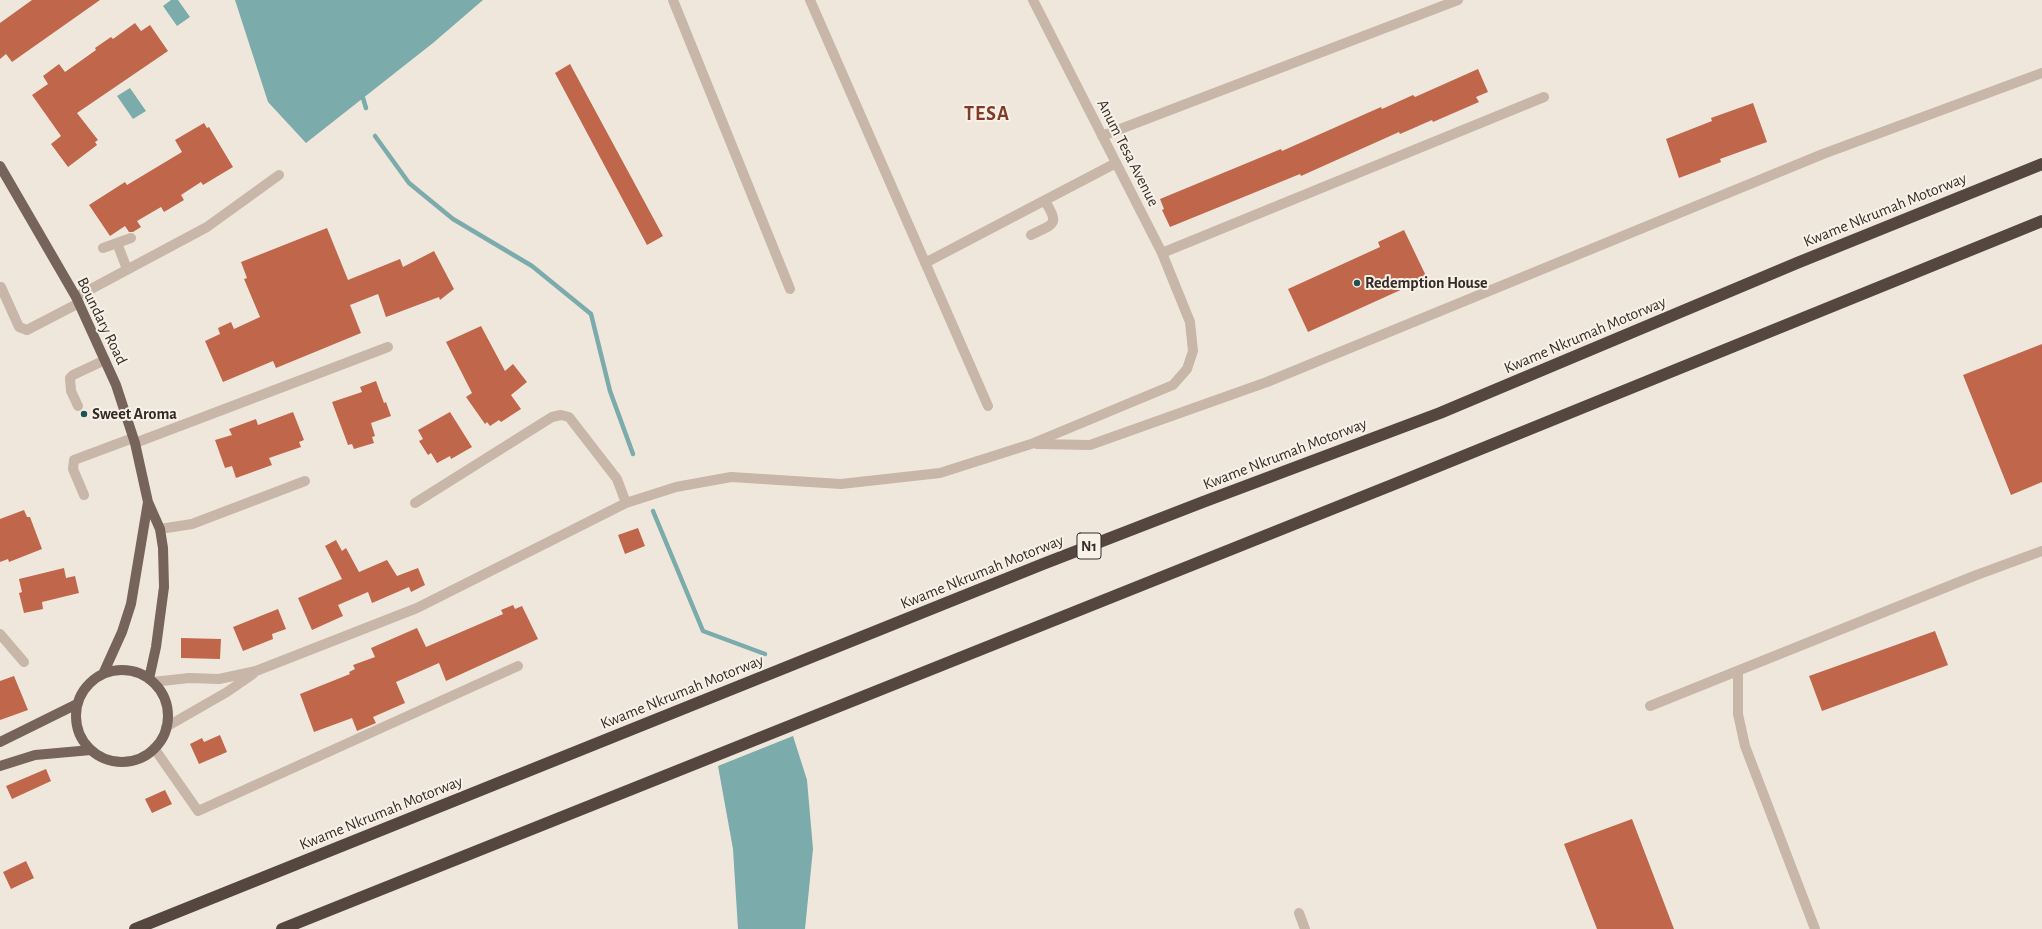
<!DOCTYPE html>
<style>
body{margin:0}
canvas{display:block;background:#f0e7dc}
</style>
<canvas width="2042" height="929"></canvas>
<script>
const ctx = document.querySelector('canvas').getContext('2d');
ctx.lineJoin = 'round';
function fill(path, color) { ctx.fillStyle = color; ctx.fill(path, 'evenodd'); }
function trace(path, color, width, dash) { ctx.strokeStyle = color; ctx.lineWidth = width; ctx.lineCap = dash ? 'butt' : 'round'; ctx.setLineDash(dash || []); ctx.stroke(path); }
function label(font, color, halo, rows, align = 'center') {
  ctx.font = font + ' "Alegreya Sans",sans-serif'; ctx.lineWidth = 4; ctx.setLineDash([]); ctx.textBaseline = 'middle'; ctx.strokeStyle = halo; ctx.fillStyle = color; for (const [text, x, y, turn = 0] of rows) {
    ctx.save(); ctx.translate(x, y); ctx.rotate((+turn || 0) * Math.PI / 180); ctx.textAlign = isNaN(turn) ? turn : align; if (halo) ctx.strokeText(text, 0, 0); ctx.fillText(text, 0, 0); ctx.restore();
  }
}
const water = new Path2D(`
 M171,0H178L190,17L177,26L163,6Z
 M235,0H483L433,43L306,143L268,102Z
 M130,88L146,111L133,119L117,96Z
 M793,736L807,780L813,849L805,929H738L733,849L718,766Z`);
const stream = new Path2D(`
 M363,98L366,108
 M375,136L409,183L453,219L532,266L591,314L610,391L633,454
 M653,511L703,631L765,654`);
const building = new Path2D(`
 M32,0H100L12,62L6,54L0,59V23Z
 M135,23L141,31L150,25L168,51L77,113L98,140L95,142L97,145L68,167L51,144L61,136L32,95L48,84L43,76L59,64L65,72L96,50L95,48L111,37L113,39Z
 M570,64L663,236L647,245L555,73Z
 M1478,69L1488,92L1476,97L1479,102L1433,122L1432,120L1400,134L1399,132L1301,176L1300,174L1170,227L1162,210L1164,209L1160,199L1281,149L1282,151L1381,107L1382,109L1413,95L1415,97Z
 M1753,103L1767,142L1720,159L1721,162L1679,178L1666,139L1712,121L1711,118Z
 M204,123L207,128L209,127L233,167L203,185L201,182L181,195L184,200L164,212L161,207L137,221L141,227L133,232H129L125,226L110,236L89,205L125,182L127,185L182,152L175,140Z
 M327,228L348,280L400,259L403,267L434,251L454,289L440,300L439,297L386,317L378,294L350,305L361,333L276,368L273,361L223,382L205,341L220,334L218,328L231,322L234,329L260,317L244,279L247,278L241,262Z
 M1404,230L1427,278L1308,332L1288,289L1380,247L1378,242Z
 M481,326L505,371L513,364L527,382L511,395L521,409L501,422L499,420L490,426L487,422L485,424L466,397L472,393L446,342Z
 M2042,344V482L2011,495L1963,375Z
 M376,381L384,403L386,402L391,416L371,423L375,436L372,437L374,443L354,449L352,444L348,445L332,402L362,392L360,387Z
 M293,412L304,440L299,442L301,447L269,458L272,465L236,478L232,466L225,468L215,440L232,435L229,429L256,419L258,425Z
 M450,412L472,447L451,459L450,456L437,463L431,453L428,455L419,441L423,439L418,430Z
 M24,510L27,517H30L42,549L9,562L8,559L0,562V519Z
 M638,528L645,546L625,554L618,535Z
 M336,540L342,551L346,548L359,572L387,560L397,576L418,568L425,585L411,592L409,587L372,603L368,592L338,605L343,616L312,630L298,598L342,579L325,546Z
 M64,568L66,578L75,576L79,593L42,602L43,609L24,613L19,593L22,592L19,579Z
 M513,605L515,609L522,606L538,639L446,681L439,663L396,682L405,703L373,717L376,723L357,731L352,718L314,732L300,694L350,674L349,672L355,669L353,665L375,657L371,648L417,628L426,647L503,614L501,610Z
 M278,609L286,629L272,634L273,639L243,651L233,627Z
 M1935,631L1948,665L1822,711L1809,676Z
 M181,638L221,639L220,659L181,658Z
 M14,676L28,710L0,720V681Z
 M220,735L227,752L199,764L190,744L202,738L204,742Z
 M46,769L51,781L12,799L6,786Z
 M165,790L172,804L152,813L145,799Z
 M1632,819L1674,929H1597L1564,844Z
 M26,861L34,878L11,889L3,872Z`);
const minor = new Path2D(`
 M673,0L790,289
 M810,0L988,406
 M1102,136L1458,0
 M1031,235C1054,223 1060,226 1045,201
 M117,243L127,269
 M103,248L131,238
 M1162,253L1544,97
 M925,263L1116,163
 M1,287L19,327L27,330L79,303
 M76,297L207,227L279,175
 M78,406L71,391L70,378L73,375L105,360
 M135,443L388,347
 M1037,444L1090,445L1267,382L1823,154L2042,73
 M84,495L73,469L74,460L133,438
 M415,503L552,417L561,415L569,417L617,479L626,503
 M160,529L192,524L305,481
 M0,634L24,662
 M1738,671V714L1745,746L1815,929
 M153,682L189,678L219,679L256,671L417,608L626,503L676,487L731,477L841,484L940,473L1031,444L1173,385L1187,369L1193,351L1190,322L1162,253L1033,0
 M1650,706L1974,576L2042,551
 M166,727L227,692L253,674
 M154,748L198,811L518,666
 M1299,913L1305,929`);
const major = new Path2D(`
 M0,166L76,297L116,385L135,443L148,502L160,529L163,548L164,587L156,647L149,679
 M76 716a46 46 0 1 1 92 0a46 46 0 1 1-92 0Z
 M103,674L122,632L131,604L148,502
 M0,742L77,704
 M0,766L35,755L91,750`);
const highway = new Path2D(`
 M135,929L1043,564L1203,502L1440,413L1797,263L2042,164
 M282,929L1402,481L2042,221`);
const markers = [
 [1357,283,4,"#205254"],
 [84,414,4,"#205254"]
];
const shields = [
 [1089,546,24]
];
const shieldNames = [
 ["N1",1089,546]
];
const streetNames = [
 ["Anum Tesa Avenue",1128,153,63],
 ["Kwame Nkrumah Motorway",1885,210,-22],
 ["Boundary Road",102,321,64],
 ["Kwame Nkrumah Motorway",1585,335,-23],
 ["Kwame Nkrumah Motorway",1285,454,-21],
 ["Kwame Nkrumah Motorway",982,572,-22],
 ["Kwame Nkrumah Motorway",682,692,-22],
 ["Kwame Nkrumah Motorway",381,813,-22]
];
const poiNames = [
 ["Redemption House",1365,283],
 ["Sweet Aroma",92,414]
];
const districtNames = [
 ["TESA",987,114]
];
fill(water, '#7cabac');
trace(stream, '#7cabac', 4.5);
fill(building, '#bf664b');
trace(minor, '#c8b6a9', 10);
trace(major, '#76635a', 10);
trace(highway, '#564640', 12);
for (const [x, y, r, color] of markers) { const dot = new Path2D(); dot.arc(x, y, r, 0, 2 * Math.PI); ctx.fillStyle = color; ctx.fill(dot); trace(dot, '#f8f1e8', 1.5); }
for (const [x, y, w] of shields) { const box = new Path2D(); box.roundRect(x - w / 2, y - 13, w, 26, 3); ctx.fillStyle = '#f8f1e8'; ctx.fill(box); trace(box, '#352c28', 1); }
label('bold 15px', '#352c28', null, shieldNames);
label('16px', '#352c28', '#f8f1e8', streetNames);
label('bold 16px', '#352c28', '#f8f1e8', poiNames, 'left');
ctx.letterSpacing = '1px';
label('bold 20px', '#803a26', '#f8f1e8', districtNames);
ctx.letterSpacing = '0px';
</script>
